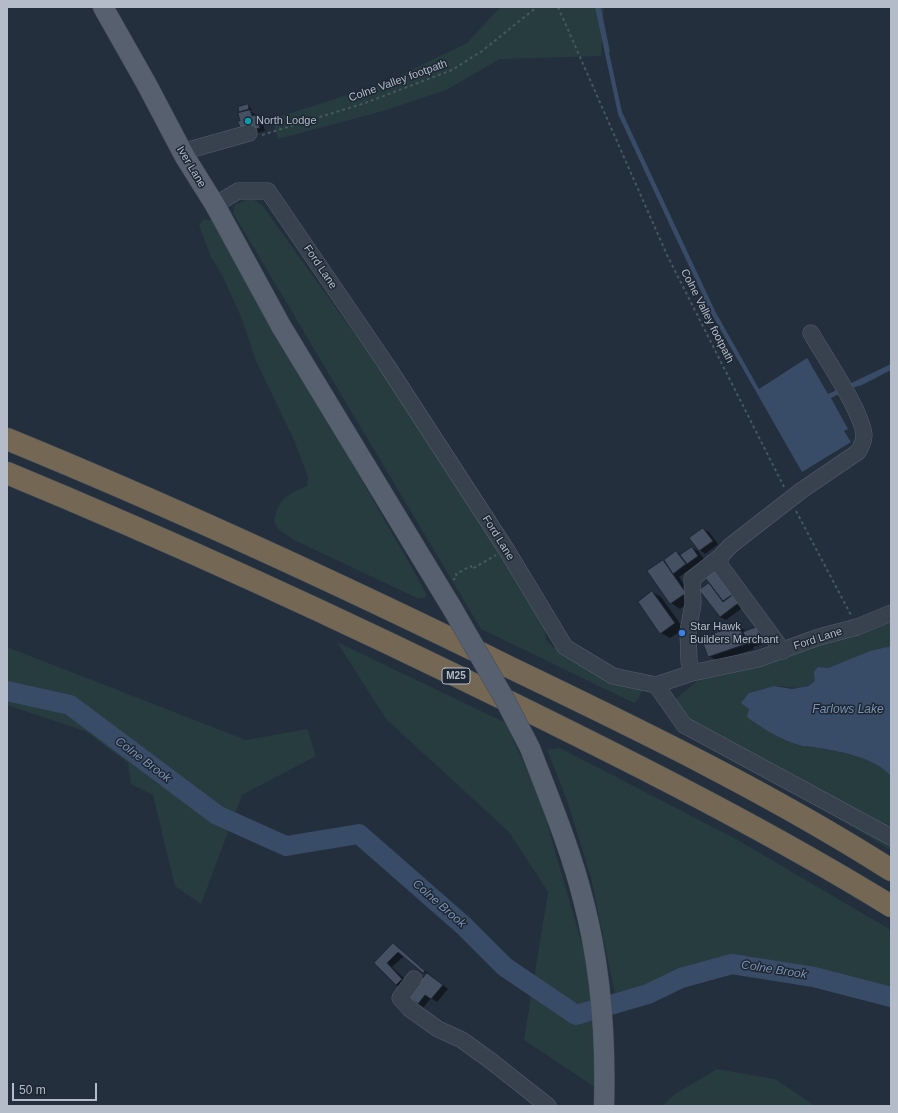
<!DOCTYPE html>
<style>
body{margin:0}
#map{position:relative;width:898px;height:1113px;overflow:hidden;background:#242f3e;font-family:Arial,sans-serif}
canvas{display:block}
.frame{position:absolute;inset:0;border:8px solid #b4bcc9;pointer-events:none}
.scale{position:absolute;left:12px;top:1083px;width:85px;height:18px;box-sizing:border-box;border:2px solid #b4bcc9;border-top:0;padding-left:5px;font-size:12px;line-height:14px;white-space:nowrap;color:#b4bcc9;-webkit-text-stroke:3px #1d2633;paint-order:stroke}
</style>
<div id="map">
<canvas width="898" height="1113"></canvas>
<div class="frame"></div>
<div class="scale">50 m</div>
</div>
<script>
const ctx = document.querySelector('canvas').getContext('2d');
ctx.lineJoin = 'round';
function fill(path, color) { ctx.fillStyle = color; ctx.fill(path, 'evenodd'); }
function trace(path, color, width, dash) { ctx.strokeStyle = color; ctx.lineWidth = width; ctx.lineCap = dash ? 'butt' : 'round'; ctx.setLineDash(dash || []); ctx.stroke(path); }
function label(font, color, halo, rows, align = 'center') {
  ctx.font = font + ' Arial,sans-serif'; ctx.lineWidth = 3; ctx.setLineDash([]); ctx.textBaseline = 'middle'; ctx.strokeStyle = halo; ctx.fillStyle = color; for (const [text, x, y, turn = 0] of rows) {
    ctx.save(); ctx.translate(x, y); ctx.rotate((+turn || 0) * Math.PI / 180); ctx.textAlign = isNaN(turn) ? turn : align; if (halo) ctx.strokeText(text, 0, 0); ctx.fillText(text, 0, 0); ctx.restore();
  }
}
const green = new Path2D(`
 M500,7H604L601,56L500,59L446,90L383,111L278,139L272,119L382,84L467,43Z
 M248,199L254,200L262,205L432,442L545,627L546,640L554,648L564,647L643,687L639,698L634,703L481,629L233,213L235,205Z
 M204,219L212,220L408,561L427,595L424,598H417L296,541L278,529L274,521C279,498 287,495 307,486L308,477L294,440L256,361L242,319L223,277L211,257L199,225Z
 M891,615V646L870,651L828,668L818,667L815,681C798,693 791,685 774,686C766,687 757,691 749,693V709L754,722L800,746H813L868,759L884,769L891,776V850L821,808L709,747L675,704L677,698L701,678Z
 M337,642L506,723L540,800L590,971L595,1087L524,1040L548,892L509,832L386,719Z
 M7,647L246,740L307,729L316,756L242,795L201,904L175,886L153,795L131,784L128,763L85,731L7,705Z
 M560,748L734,838L891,930V991L837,981L751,956L700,963L646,989L615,994L591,878L568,803L547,750Z
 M717,1069L775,1079L815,1106H662L675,1094Z`);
const water = new Path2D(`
 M595,7H599L622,112L715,311L759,389L807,358L828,394L841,388L843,392L831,398L848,429L844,431L851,442L802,472L711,313L618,114Z
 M891,364V370L862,385L848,389L845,386Z
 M891,646V776C873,756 840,752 814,747C809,746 804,747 799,745C781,740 762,728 747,717L749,709L741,703L749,693L774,686L792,689L808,686L815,681L814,672L818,667L828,668L870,651Z`);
const shadow = new Path2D(`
 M248,105L252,110L250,111L262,119L265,131L250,135L241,121L243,113L240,111Z
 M703,529L709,532L718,544L705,554L700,550Z
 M692,548L698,551L704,559L679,577L694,599L680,609L671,603L649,571L663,561L668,564L676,552L682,555Z
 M705,575L746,605L726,620L720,617L701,591L711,583Z
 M652,592L661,597L684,629L670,638L661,633Z
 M739,627L747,631L757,628L762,631L766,643L753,647L754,649L718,661L709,656Z
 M393,945L448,989L437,1002L431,998L424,1007L418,1004L427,974L404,956L392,967L408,982L402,988L396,985L375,963Z`);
const stream = new Path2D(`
 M599,7L608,51`);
const river = new Path2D(`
 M7,691L70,705L217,815L286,846L359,834L464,926L505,967L576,1015L648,994L681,978L732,964L814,977L891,997`);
const building = new Path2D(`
 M248,104L249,109L239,112L238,107Z
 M250,110L252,116L256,115L260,128L243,132L237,121H240L238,113Z
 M703,528L713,541L699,551L689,538Z
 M692,547L698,556L687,564L680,555Z
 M676,551L686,564L673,574L664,560Z
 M663,560L686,593L670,604L647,571Z
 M713,568L733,594L723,601L703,575Z
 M709,583L723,602L735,593L741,601L720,617L699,590Z
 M652,591L675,623L660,634L638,602Z
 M739,625L746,644L708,657L701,638Z
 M757,627L761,640L748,644L743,632Z
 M393,943L425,971L423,973L398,952L387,963L402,979L396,985L374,963Z
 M427,973L443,985L431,999L425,995L418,1004L408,997Z`);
const path = new Path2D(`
 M558,7L667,255L784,487
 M262,135L365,103L452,70L482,51L537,7
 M796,511L851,615
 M453,580L457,577L456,574L471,566L472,569L496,555`);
const minor = new Path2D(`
 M182,152L249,133
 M215,205L238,191H268L386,364L506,549L565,647L613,676L656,685L692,673L758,659L819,637L857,627L891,613
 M783,651L719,564L721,556L730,546L802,490L858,452C861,447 864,441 864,435C862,411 824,356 811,333
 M692,673L689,661L688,631L693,604L692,579L721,556
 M656,685L684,725L891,837
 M414,979L400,998L410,1009L438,1029L462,1040L491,1061L548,1106`);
const major = new Path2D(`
 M103,7L146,83L185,157L215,205L281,326L452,608
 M530,748C549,798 570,847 583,899C601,967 606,1036 604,1106`);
const highway = new Path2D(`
 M7,439C178,509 346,587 511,668C640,730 770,793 891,870
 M7,473C181,545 352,624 520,707C646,769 772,833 891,906`);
const majorBridge = new Path2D(`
 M452,608L504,698L530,748`);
const markers = [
 [248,121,4,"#0f9aa8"],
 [682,633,4,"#3f7fe0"]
];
const shields = [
 [456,676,28]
];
const shieldNames = [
 ["M25",456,676]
];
const streetNames = [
 ["Colne Valley footpath",398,81,-20],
 ["Iver Lane",191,167,59],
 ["Ford Lane",320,267,56],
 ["Colne Valley footpath",707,316,63],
 ["Ford Lane",498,538,58],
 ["Ford Lane",818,639,-18]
];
const poiNames = [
 ["North Lodge",256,121],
 ["Star Hawk",690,627],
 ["Builders Merchant",690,640]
];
const waterNames = [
 ["Farlows Lake",848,710],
 ["Colne Brook",143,760,37],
 ["Colne Brook",439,904,41],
 ["Colne Brook",774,970,9]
];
fill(green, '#263c3f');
fill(water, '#394c67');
fill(shadow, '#0007');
trace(stream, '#394c67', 3.5);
trace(river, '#394c67', 20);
fill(building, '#455162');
trace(building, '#1f2835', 1);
trace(minor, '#565f6c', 17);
trace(major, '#414a57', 21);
trace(highway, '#434c59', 23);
trace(path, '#44595c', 2, [3, 3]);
trace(minor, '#38414e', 16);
trace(major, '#56606e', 20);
trace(highway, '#746855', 22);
trace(majorBridge, '#414a57', 21, []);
trace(majorBridge, '#56606e', 20);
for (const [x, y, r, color] of markers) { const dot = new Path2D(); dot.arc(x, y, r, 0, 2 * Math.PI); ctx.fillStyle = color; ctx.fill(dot); trace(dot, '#1d2633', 1.5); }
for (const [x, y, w] of shields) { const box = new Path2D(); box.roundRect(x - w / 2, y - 8, w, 16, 3); ctx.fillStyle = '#1d2633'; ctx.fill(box); trace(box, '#b4bcc9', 1); }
label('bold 10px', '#b4bcc9', null, shieldNames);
label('11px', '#b4bcc9', '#1d2633', streetNames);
label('11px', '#b4bcc9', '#1d2633', poiNames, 'left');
label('italic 12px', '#7c92b1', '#1d2633', waterNames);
</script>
